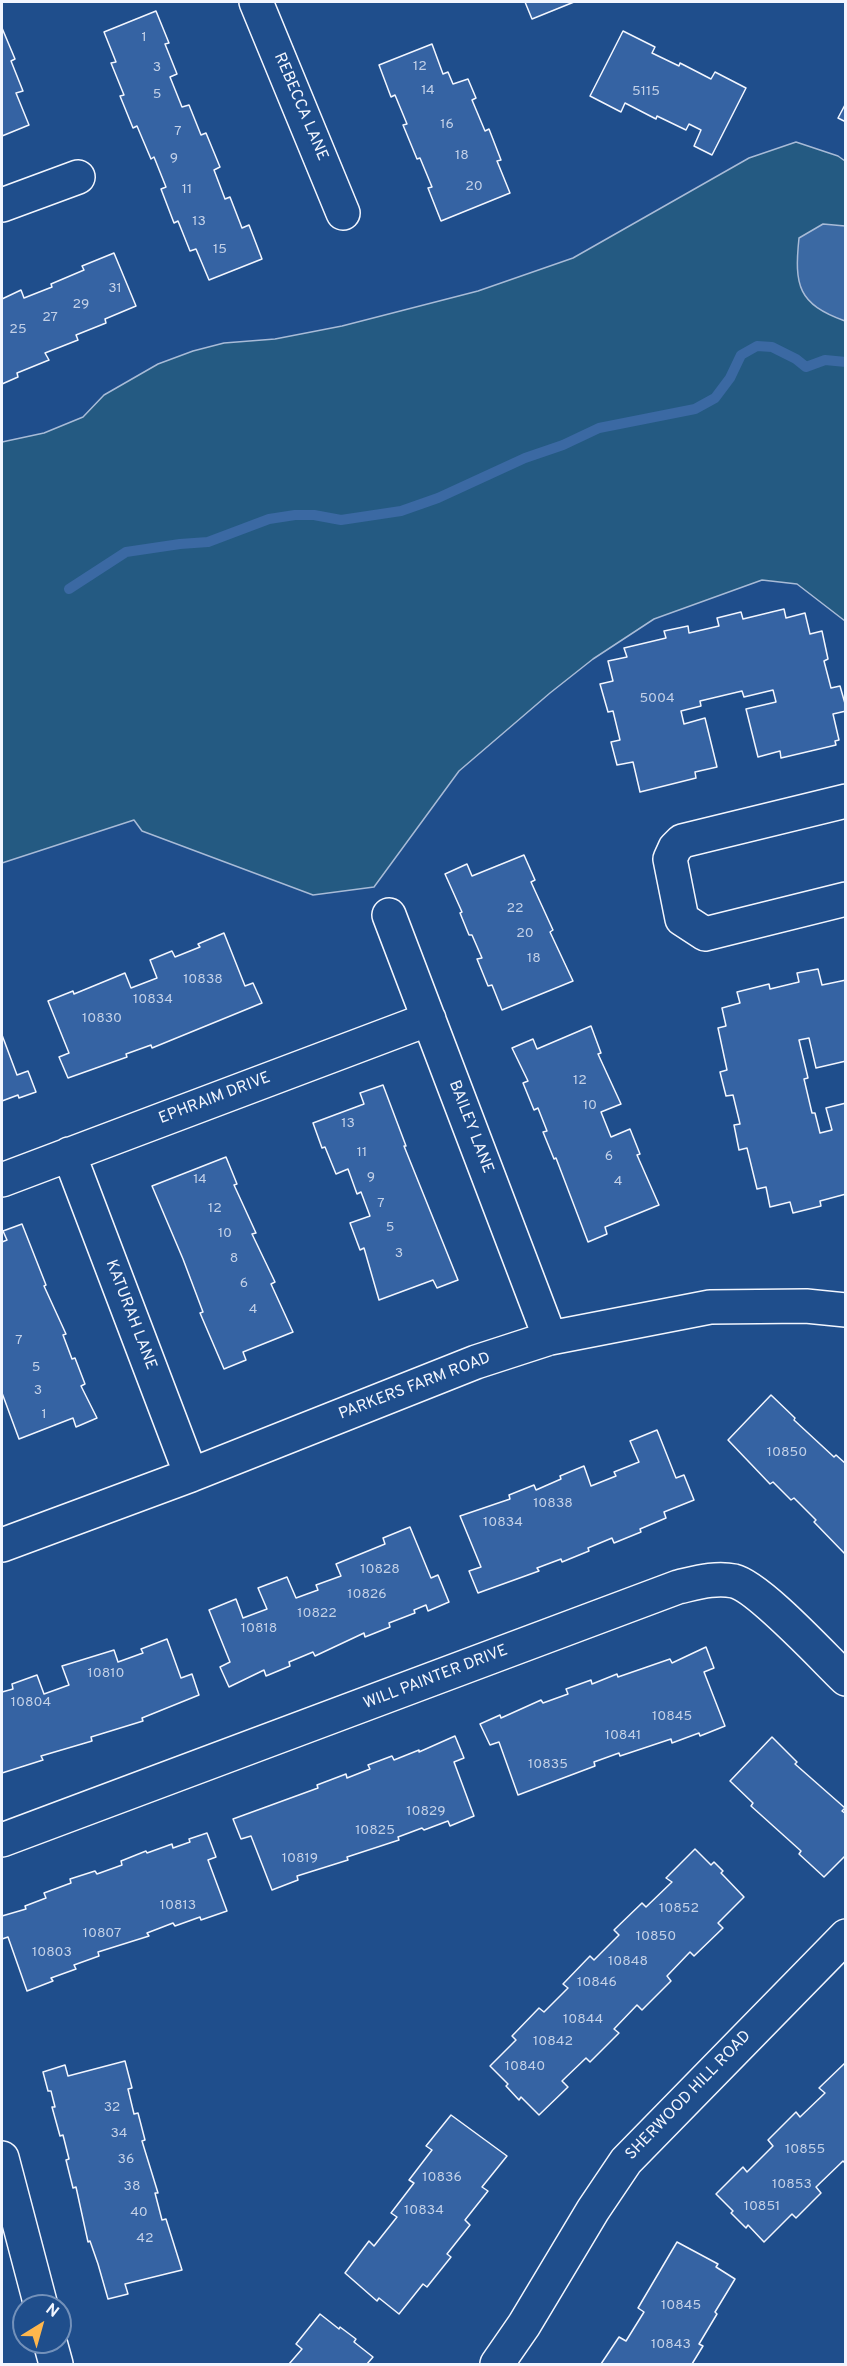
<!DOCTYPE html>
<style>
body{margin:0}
#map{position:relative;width:847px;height:2366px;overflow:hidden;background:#1f4e8c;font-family:Overpass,sans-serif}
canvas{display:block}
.frame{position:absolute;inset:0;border:3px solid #f2f6ff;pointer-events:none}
.north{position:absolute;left:12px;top:2294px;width:60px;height:60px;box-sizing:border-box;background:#1f4e8c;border:2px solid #7391ba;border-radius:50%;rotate:37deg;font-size:16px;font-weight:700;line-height:24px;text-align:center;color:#f2f6ff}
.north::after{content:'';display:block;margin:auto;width:21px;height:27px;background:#ffb74d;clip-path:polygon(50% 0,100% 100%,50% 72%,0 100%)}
</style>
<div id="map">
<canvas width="847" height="2366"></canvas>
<div class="frame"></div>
<div class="north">N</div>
</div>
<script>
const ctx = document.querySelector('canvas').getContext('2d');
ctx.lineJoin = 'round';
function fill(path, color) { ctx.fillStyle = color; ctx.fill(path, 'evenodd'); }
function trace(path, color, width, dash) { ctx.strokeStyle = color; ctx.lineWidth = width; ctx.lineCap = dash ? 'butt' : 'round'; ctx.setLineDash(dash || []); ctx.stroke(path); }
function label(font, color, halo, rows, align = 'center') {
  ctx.font = font + ' Overpass,sans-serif'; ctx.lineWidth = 4.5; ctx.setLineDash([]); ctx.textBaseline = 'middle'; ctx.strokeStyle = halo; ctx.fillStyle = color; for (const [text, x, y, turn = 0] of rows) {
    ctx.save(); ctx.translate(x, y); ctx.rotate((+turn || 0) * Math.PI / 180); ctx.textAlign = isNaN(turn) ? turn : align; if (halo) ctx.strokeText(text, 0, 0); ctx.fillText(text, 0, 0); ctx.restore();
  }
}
const green = new Path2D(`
 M796,142L838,156L845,161V621L797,584L762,580L654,619L593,659L550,693L459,771L374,887L313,895L142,831L134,820L2,863V442L44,433L83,417L104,395L158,364L193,351L224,343L275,339L342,326L478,291L573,258L749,158Z`);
const water = new Path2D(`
 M823,224L845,226V321C798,304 794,286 799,238Z`);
const stream = new Path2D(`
 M69,589L126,552L180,544L208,542L269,519L295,515H314L341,520L401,511L438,498L525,458L563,445L599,428L695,409L715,398L730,378L741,355L757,346L772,347L796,359L806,367L825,360L846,362`);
const building = new Path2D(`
 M525,2H574L532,19Z
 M156,11L169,43L165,44L177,74L170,77L182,107L189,105L201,135L206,133L220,167L214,170L225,199L230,197L242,228L249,225L262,259L209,280L196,249L190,251L178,221L174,223L161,189L166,187L154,157L151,159L137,126L133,128L120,96L124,95L111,63L116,62L104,32Z
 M2,28L15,59L11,61L23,91L16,93L29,125L2,136Z
 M623,31L655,47L652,53L679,66L680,63L711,79L715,72L746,88L712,155L694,146L701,130L689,124L686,130L657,116L656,119L625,103L621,112L590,96Z
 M432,44L443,74L448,72L453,84L468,79L476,98L472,100L485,131L489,129L501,160L497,161L510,193L441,221L428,188L432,187L420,158L417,159L403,125L407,124L395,95L391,97L379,65Z
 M846,103V122L838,118Z
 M114,253L136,306L105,319L106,323L76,335L78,340L45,353L49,360L17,373L18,377L2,384V299L21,290L24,298L52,287L51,284L84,270L82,266Z
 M784,609L786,618L805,613L810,634L822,631L828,659L824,661L831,688L840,686L846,707V711L833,714L839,740L835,741L836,745L781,758L780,751L758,757L746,709L776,702L773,690L744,697L742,691L700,701L701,706L681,711L684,724L705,718L717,767L695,772L696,778L640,792L633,762L617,765L611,742L620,740L613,711L608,712L600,684L613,681L608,661L627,657L624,648L666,638L664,631L688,626L689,633L719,626L717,618L741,612L743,619Z
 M524,855L535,880L531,882L553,930L550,932L573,981L502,1010L492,985L488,986L477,959L482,958L472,935H469L460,913L462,912L445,874L467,864L472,876Z
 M224,933L245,986L253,983L262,1003L152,1048L151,1045L126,1054L127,1057L68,1078L59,1057L69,1053L48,1001L73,991L74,994L125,973L131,988L157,978L150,960L172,951L175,957L200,947L198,944Z
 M818,969L822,985L846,980V1061L816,1068L809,1038L799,1040L808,1078L804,1079L812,1113H815L820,1133L832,1130L826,1108L846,1103V1194L820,1201L821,1206L793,1213L790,1202L770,1207L766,1187L757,1189L747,1148L739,1150L734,1125L740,1124L733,1095L726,1096L720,1072L727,1070L718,1028L726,1026L722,1008L740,1003L737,992L769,984L770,989L799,982L797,973Z
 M591,1026L601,1053L598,1054L621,1104L601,1112L611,1137L630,1129L640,1154L637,1155L659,1205L605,1227L607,1234L588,1242L556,1158L554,1159L543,1132L547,1131L538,1108L534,1110L523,1083L528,1081L512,1048L533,1039L537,1049Z
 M2,1035L17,1075L28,1071L36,1092L19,1098L18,1095L2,1101V1105Z
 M383,1085L406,1146H404L458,1280L437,1288L433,1280L379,1300L364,1248L360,1250L350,1223L370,1216L361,1192L357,1194L348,1169L336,1174L325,1147L322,1148L313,1123L364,1104L360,1093Z
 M226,1157L237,1184L234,1185L256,1233L252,1234L275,1282L271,1284L293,1332L243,1352L246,1360L224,1369L200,1313L203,1312L183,1259L152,1186Z
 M22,1224L46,1285L44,1286L66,1334L63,1335L72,1359L75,1358L85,1384L81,1386L97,1418L76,1427L73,1418L19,1439L2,1393V1242L7,1240L3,1231Z
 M771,1395L795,1418L794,1420L834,1457L836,1455L846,1464V1555L814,1522L816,1520L794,1498L791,1500L773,1482L770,1484L728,1440Z
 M657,1430L676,1478L684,1475L694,1500L664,1512L666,1518L640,1529L641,1532L614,1543L612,1538L588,1548L589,1551L562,1562L561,1559L537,1568L539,1571L478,1593L469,1571L481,1567L460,1516L510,1499L509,1495L534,1485L536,1490L561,1479L560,1476L584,1466L591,1486L616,1476L614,1472L639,1462L630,1441Z
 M410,1527L431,1578L438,1575L449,1602L428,1611L426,1605L414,1610L415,1613L389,1623L390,1627L365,1637L364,1633L315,1656L313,1652L289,1662L290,1666L266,1676L264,1670L229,1687L220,1667L230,1662L209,1610L236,1599L243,1618L267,1609L258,1588L287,1577L296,1598L318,1590L316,1585L341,1576L336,1564L385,1544L383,1538Z
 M167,1639L181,1678L192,1674L199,1695L142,1718L143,1721L91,1737L92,1741L41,1756L43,1760L2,1773V1692L13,1689L12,1684L37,1675L44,1694L69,1685L62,1666L114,1650L118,1662L143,1653L141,1649Z
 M706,1647L714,1668L704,1672L725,1726L700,1736L699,1733L672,1743L671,1739L620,1756L619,1753L594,1762L595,1766L518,1795L499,1742L490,1745L480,1724L500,1715L501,1718L541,1700L543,1703L568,1694L566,1689L591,1680L592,1684L617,1674L618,1677L670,1659L672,1663Z
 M455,1736L464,1758L454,1762L474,1816L450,1826L448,1821L424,1830L422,1828L398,1837L399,1840L347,1857L348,1860L297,1876L298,1880L272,1890L251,1836L241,1839L233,1819L318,1788L317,1785L346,1774L347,1778L370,1769L368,1765L392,1756L394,1760L419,1750V1752Z
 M772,1737L797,1762L795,1764L845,1808L842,1811L846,1814V1855L824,1877L799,1854L801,1851L751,1806L753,1803L730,1781Z
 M207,1833L216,1857L208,1860L227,1911L201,1920L200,1917L175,1926L173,1923L147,1933L149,1936L98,1952L99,1956L74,1965L76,1969L51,1978L53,1981L27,1991L8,1937L2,1939V1916L26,1909L25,1906L46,1898L44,1893L71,1883L70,1879L95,1871L97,1874L122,1865L121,1861L146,1851L147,1853L172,1844L173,1848L190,1842L189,1839Z
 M695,1849L711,1865L714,1862L723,1871L721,1873L744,1897L718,1923L723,1928L694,1956L690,1952L667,1976L671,1981L642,2010L637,2005L614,2029L619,2033L590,2062L586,2058L562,2081L568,2087L539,2115L521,2097L519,2100L506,2086L508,2084L490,2066L516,2040L512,2036L539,2008L544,2012L568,1988L563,1984L590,1956L594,1960L619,1935L614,1930L642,1903L646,1907L672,1882L666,1878Z
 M125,2061L132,2088L128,2089L134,2114L138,2113L145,2140L142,2141L158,2193H155L162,2220L166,2219L182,2270L125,2284L128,2294L108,2299L98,2264L90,2241L88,2242L76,2187L73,2188L66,2160L69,2159L63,2135L60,2136L52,2107H55L51,2091H48L43,2072L65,2065L68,2076Z
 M846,2062V2164L843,2161L816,2187L821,2193L796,2218L792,2214L764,2242L748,2225L746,2228L731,2213L733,2211L716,2194L743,2167L747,2172L773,2146L768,2140L796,2112L800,2117L825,2093L819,2088Z
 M451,2115L507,2156L482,2187L488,2191L465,2220L470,2225L447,2254L451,2257L427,2287L423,2284L399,2314L379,2298L377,2301L345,2273L369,2241L374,2246L397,2217L391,2213L414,2183L409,2180L432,2150L426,2146Z
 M677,2242L718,2264L716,2267L735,2279L715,2312L717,2314L699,2344L703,2346L692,2364H601L619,2337L626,2341L644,2312L638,2308Z
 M320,2314L339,2329L340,2327L356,2339L354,2342L373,2357L367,2364H289L302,2349L296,2344Z`);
const minor = new Path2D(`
 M256,2L343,213
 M2,205L78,177
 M846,801L682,841L675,848L670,859L682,919L705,934L846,899
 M389,915L550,1338
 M69,1154L191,1475
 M2,1180L429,1019
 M2,1545L191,1475L476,1362L550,1338L710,1307L806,1306L846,1310
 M2,1840L678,1587C696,1583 715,1577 734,1581C759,1587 824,1658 846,1679
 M2,2158L41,2306
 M50,2342L56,2364
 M497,2364L524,2325L593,2210L626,2161L846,1936`);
const numberNames = [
 ["1",144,38],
 ["12",420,67],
 ["3",157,68],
 ["14",428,91],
 ["5115",646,92],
 ["5",157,95],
 ["16",447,125],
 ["7",178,132],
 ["18",462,156],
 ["9",174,159],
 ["20",474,187],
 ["11",187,190],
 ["13",199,222],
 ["15",220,250],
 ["31",115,289],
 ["29",81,305],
 ["27",50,318],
 ["25",18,330],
 ["5004",657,699],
 ["22",515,909],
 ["20",525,934],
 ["18",534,959],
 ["10838",203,980],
 ["10834",153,1000],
 ["10830",102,1019],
 ["12",580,1081],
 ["10",590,1106],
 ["13",348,1124],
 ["11",362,1153],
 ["6",609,1157],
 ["9",371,1178],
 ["14",200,1180],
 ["4",618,1182],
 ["7",381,1204],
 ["12",215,1209],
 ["5",390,1228],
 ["10",225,1234],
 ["3",399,1254],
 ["8",234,1259],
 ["6",244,1284],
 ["4",253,1310],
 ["7",19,1341],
 ["5",36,1368],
 ["3",38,1391],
 ["1",44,1415],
 ["10850",787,1453],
 ["10838",553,1504],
 ["10834",503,1523],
 ["10828",380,1570],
 ["10826",367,1595],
 ["10822",317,1614],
 ["10818",259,1629],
 ["10810",106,1674],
 ["10804",31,1703],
 ["10845",672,1717],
 ["10841",623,1736],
 ["10835",548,1765],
 ["10829",426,1812],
 ["10825",375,1831],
 ["10819",300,1859],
 ["10813",178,1906],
 ["10852",679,1909],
 ["10807",102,1934],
 ["10850",656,1937],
 ["10803",52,1953],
 ["10848",628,1962],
 ["10846",597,1983],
 ["10844",583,2020],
 ["10842",553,2042],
 ["10840",525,2067],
 ["32",112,2108],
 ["34",119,2134],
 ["10855",805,2150],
 ["36",126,2160],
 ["10836",442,2178],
 ["10853",792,2185],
 ["38",132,2187],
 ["10851",762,2207],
 ["10834",424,2211],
 ["40",139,2213],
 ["42",145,2239],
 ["10845",681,2306],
 ["10843",671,2345]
];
const streetNames = [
 ["REBECCA LANE",300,107,67],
 ["EPHRAIM DRIVE",215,1099,-21],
 ["BAILEY LANE",470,1127,69],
 ["KATURAH LANE",130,1315,69],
 ["PARKERS FARM ROAD",415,1387,-21],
 ["WILL PAINTER DRIVE",436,1678,-21],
 ["SHERWOOD HILL ROAD",689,2096,-46]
];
fill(green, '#245a82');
trace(green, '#a8bbd7', 1.5);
fill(water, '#3b69a3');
trace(water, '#a8bbd7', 1.5);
trace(stream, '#3b69a3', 10);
fill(building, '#3563a3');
trace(building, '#f2f6ff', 1.5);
trace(minor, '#f2f6ff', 36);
trace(minor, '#1f4e8c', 33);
label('14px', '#c3d1e8', null, numberNames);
label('16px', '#f2f6ff', '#1f4e8c', streetNames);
</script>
